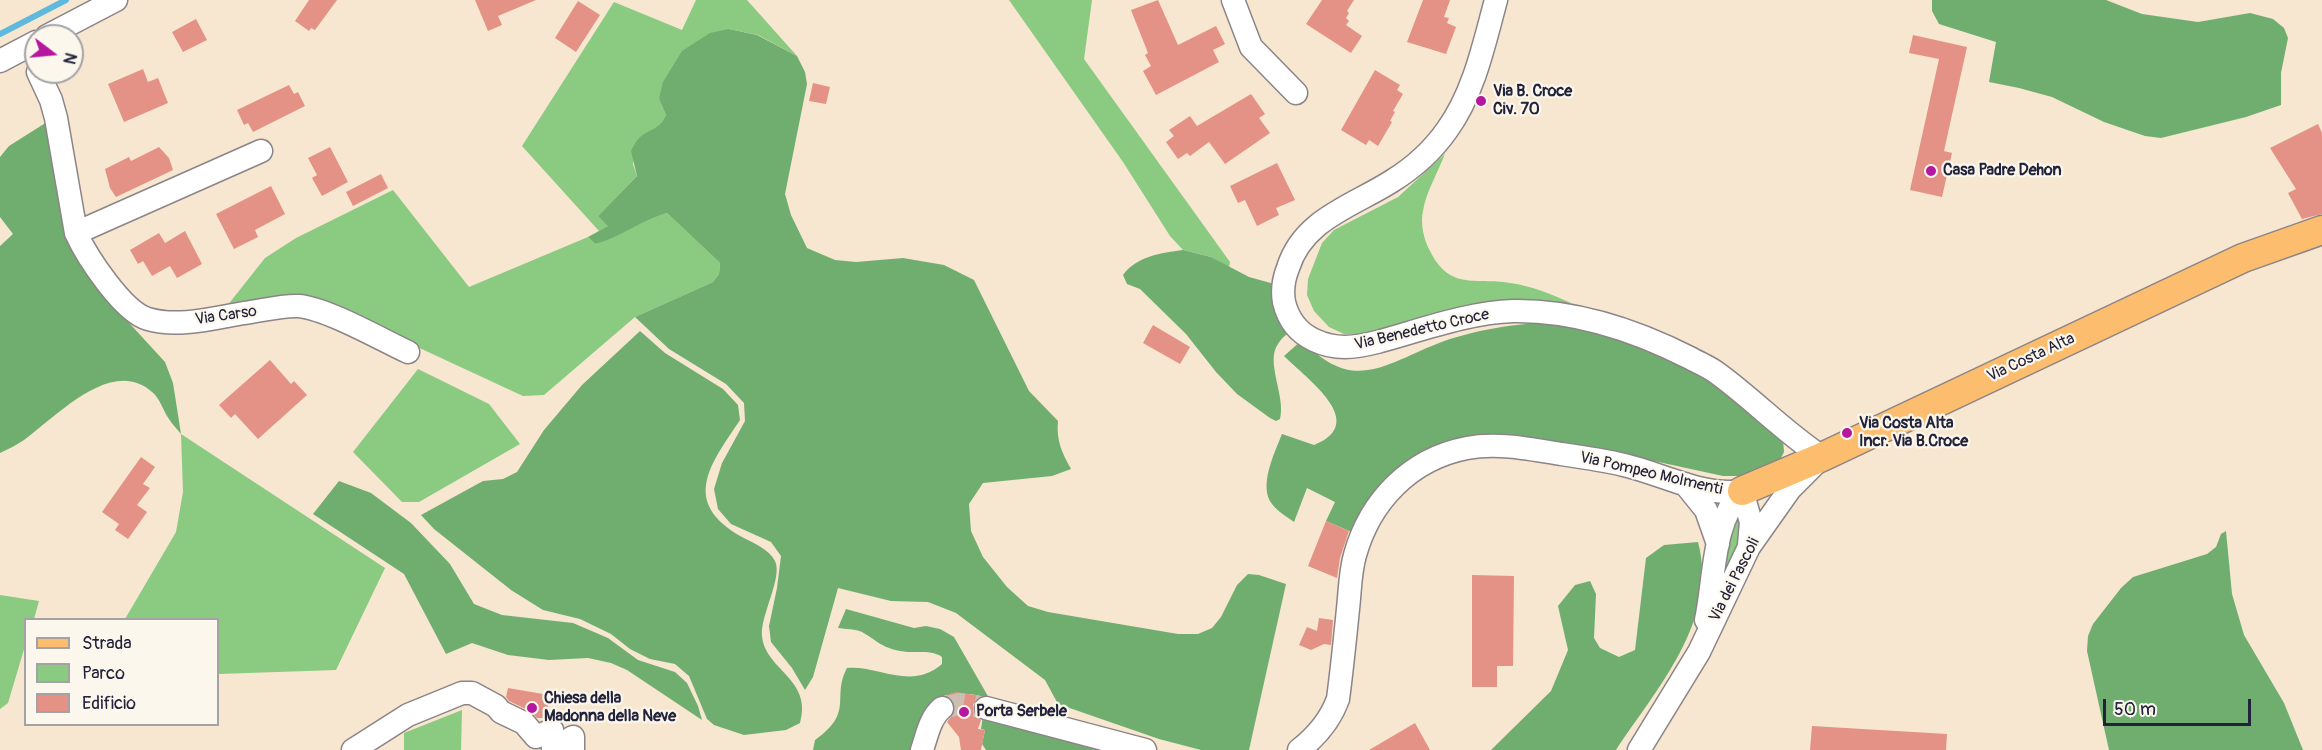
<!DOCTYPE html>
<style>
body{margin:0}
#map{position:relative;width:2322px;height:750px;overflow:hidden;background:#f7e6d0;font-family:Pangolin,sans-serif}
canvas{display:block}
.legend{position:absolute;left:24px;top:618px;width:195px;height:108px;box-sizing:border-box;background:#fbf7ec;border:2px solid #a4a2a5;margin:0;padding:8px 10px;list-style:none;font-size:18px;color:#22223b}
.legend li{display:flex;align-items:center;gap:12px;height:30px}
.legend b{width:30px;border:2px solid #a4a2a5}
.north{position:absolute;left:24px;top:24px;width:60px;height:60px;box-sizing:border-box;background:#fbf7ec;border:2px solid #a4a2a5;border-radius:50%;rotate:106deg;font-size:16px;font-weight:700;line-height:24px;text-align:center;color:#22223b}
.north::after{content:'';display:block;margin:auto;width:21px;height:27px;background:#b5179e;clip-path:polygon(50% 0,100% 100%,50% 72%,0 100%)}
.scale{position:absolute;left:2103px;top:699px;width:148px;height:27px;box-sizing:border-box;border:3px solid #22223b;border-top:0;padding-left:8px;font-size:18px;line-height:21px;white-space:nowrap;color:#22223b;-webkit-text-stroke:4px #fbf7ec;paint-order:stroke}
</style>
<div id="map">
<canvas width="2322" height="750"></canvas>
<ul class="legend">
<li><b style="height:8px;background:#fcbd6f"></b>Strada</li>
<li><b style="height:16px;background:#8aca81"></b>Parco</li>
<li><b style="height:16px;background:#e49285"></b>Edificio</li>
</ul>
<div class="north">N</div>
<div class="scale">50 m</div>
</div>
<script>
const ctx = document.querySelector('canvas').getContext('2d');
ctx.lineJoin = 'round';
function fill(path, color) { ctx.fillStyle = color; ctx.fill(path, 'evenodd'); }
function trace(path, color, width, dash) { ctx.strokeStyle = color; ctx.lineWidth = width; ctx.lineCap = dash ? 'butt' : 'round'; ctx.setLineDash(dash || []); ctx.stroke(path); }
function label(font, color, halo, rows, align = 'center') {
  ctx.font = font + ' Pangolin,sans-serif'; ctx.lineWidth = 4.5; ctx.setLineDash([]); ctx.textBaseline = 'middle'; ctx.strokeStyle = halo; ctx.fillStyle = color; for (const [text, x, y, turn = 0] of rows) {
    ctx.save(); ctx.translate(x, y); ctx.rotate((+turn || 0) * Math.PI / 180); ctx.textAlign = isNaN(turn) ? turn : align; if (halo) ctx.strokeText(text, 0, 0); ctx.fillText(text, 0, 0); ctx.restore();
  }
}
const green = new Path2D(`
 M696,0H747L797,56L758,35L729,29L659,99L666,115L664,122L654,130L638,139L633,164L637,176L598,216L609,226L599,231L522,146L614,2L682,30Z
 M1009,0H1092L1084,59L1230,262L1229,268L1211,257L1183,250L1170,236L1123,162Z
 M1445,154C1438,172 1426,192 1423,211C1420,224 1424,240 1430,251C1450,291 1474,277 1510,283C1532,286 1551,294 1571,303L1510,300L1459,309L1363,334H1344L1329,327L1314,311L1307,295L1308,279L1322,243L1334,230L1398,197Z
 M393,190L469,287L588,237L595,244L652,217L667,213L720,263L719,274L713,282L635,317L544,395L523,396L329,306H227L265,258L296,238Z
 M418,369L489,404L520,444L419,502H402L353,452Z
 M181,434L385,568L336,670L218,674V620L125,619L176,532L183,492Z
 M1739,515L1745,530L1718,589L1731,522Z
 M0,595L39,601L34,619L26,620L25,646L8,703L0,709Z
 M462,710L461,750H404V733Z`);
const forest = new Path2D(`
 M1932,0H2106L2142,14L2198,22L2250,13L2273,19L2284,28L2288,38L2281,73V105L2246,117L2161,138L2145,136L2104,122L2052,97L2019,88L1989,82L1996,42L1939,24L1932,11Z
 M729,29L757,35L797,56L805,72L807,84L785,194L791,215L807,248L835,260L856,262L903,258L944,265L974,280L1029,391L1058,421C1056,440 1062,453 1071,469L1052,476L983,483L969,504L971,531L983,557L1007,587L1028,606L1048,612L1178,634H1198L1212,628L1221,617L1237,585L1248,574L1259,575L1286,584L1249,750H1201L1159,739L1058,704L1045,680L956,613L928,602L891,601L838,588L813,677L805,690L792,668L771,642L769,626L777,588L781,556L771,542L731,524L718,509L714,489L722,463L745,421L744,403L726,384L669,349L635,317L713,282L719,274L720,263L667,213C641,220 621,237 595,244L588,237L608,226L598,216L637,176L631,151C633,147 636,141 639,138C649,129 661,129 666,115L659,99L663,82L682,51L710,33Z
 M47,122L55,149L121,314L165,362L173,383L181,434C177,429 172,424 169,419C163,411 160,398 152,392C112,356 57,416 24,440C17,445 8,449 0,453V246L13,234L0,217V157L9,146Z
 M1183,250L1211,257L1249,277L1278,285L1296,327C1290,332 1282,337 1278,344C1265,362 1286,396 1280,419L1276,421L1270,418L1237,394L1216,372L1186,334L1140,289L1127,284L1123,275C1137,256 1161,253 1183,250Z
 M1542,323L1596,330L1706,374L1783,439L1784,452L1779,462L1743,476H1723L1617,453L1462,439L1354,533L1326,521L1335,502L1307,488L1294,522C1287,517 1277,511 1272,504C1258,486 1275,452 1282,434L1314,445C1370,423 1307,379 1284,356L1302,340C1353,394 1383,365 1439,343C1467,332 1511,324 1542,323Z
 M640,331L665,353L723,389L738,405L740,420C710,465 680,502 742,537C753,543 769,549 775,561C783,577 760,616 762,636C765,670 813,679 800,723L786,730L744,735L714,725L707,719L689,676L675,664L650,659L630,649L611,634L580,619L543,610L511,590L434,529L421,515L483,481L503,479L517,472L544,430L582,385Z
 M339,481L371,493L411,523L450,564L474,604L502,615L573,623L608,638L638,660L675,672L687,683L698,706L702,720L627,670L611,663L588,658L549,660L508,655L472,643L446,654L404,574L313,514Z
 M2226,531L2232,594L2244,635L2284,703L2303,750H2109L2087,651L2088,636L2093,624L2121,588L2133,577L2207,554L2216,547L2221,534Z
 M1698,542C1719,621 1656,689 1616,750H1491L1551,691L1568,650L1558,606L1575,585L1590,581L1596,594L1594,638L1600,648L1619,657L1635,650L1646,558L1664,545Z
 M846,609L914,628L926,626L940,629L954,637L989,698C970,693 958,692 939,697L915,750H813L815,740C855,712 831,698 847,668C878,665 911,691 942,664V657C930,649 915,654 900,651C880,647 878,641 862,632C856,629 845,629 838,628Z
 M983,716L1099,750H986L982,744L985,730L981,729Z`);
const stream = new Path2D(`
 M0,34L66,0`);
const building = new Path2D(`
 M309,0H337L315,30L311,28L309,31L295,21Z
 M475,0H536L498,16L502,25L488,31Z
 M1158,0L1178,45L1216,26L1225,44L1213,50L1219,62L1156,95L1143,71L1151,66L1145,55L1148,53L1131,10Z
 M1322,0H1354L1347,11L1349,13L1346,18L1349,21L1346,25L1362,36L1351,53L1306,24Z
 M1423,0H1450L1444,17L1449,18L1447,23L1456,27L1446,54L1407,42Z
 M578,1L600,15L576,52L555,38Z
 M196,19L207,40L183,52L172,32Z
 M1913,35L1967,47L1944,151L1952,153L1942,197L1910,190L1939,59L1909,53Z
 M143,69L148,82L158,78L168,103L124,122L108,84Z
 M1375,70L1400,85L1397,90L1403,94L1393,111L1395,112L1390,121L1392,122L1378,146L1369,140L1366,145L1341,130Z
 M813,83L830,87L826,104L809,101Z
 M289,85L294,94L298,92L305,106L253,132L248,123L244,125L237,110Z
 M1251,94L1265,114L1259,118L1270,133L1225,164L1209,142L1190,156L1187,153L1178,159L1166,142L1174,136L1169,130L1190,116L1197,126Z
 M2318,124L2322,133V214L2302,219L2288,193L2296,189L2270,148Z
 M159,147L169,158L173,170L116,197L110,188L105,169L129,157L131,161Z
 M330,147L348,182L322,196L312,178L317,175L308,158Z
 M1277,163L1295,200L1276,208L1279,215L1257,226L1245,200L1238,203L1230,186Z
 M381,174L388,188L353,206L346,192Z
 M271,186L285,214L255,230L258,237L234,249L216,214Z
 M185,231L202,264L177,278L170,266L152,276L143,261L138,264L130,250L159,233L165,243Z
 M1153,325L1190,347L1180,364L1143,343Z
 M270,360L291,384L294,381L307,395L258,439L235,414L231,418L219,405Z
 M141,457L155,467L143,484L150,488L137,505L147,512L128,539L115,530L119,524L102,512Z
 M1326,521L1349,531L1340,558L1337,578L1308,566Z
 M1472,575L1514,576L1513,666H1497V687H1472Z
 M1319,618L1333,620L1331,645L1324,644L1311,650L1299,645L1307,627L1317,631Z
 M508,688L549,695L547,718H537L530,711L509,701L506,697Z
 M956,692L981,696L973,704V711L981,720L978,729L985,730L981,750H961L959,737L947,722L955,712V705L952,699L946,695Z
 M1415,723L1430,750H1369Z
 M1812,726L1947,734L1946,750H1810Z`);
const minorTunnel = new Path2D(`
 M942,708L960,704L986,708`);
const minor = new Path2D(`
 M1233,0L1251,47L1296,93
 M1496,0C1484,44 1474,93 1447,130C1433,150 1413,168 1392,181C1353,206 1303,219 1288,268C1284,278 1282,291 1284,302C1288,319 1297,332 1314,340C1335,350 1354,348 1377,342C1418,331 1470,312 1513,311C1574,310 1637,331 1690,358C1699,363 1709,367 1717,373C1753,399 1784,432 1822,457L1790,489L1749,547L1699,652L1639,750
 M47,36L116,0
 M0,61L36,42
 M38,72L51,100L56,118L76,233C87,257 123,312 148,319C178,328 214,318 244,313C261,311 281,305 299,306C328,309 380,339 408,352
 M76,233L261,151
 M1685,484L1706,510L1718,544
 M1742,491L1751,522L1749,545
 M1706,620C1715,578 1712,522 1742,491
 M986,708L1145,750
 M353,750L408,715L462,693H472L496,706L501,712L524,723L536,737L552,730L553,749L573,737V750
 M922,750C927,735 930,718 942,708
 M1299,750C1317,736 1330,721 1338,699C1342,669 1345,639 1348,609C1350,591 1350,572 1355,555C1370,501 1410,459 1467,448C1497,442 1531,449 1561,454C1582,457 1603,460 1624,465C1663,474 1702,497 1742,491`);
const major = new Path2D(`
 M1742,491L1822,457L2243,258L2322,230`);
const markers = [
 [1481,101,6,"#b5179e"],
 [1931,171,6,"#b5179e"],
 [1847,433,6,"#b5179e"],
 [532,708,6,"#b5179e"],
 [964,712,6,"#b5179e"]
];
const poiNames = [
 ["Via B. Croce",1493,92],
 ["Civ. 70",1493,110],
 ["Casa Padre Dehon",1943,171],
 ["Via Costa Alta",1859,424],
 ["Incr. Via B.Croce",1859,442],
 ["Chiesa della",544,699],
 ["Madonna della Neve",544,717],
 ["Porta Serbele",976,712]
];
const streetNames = [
 ["Via Carso",226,316,-8],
 ["Via Benedetto Croce",1422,330,-13],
 ["Via Costa Alta",2031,358,-25],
 ["Via Pompeo Molmenti",1651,474,13],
 ["Via dei Pascoli",1735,580,-63]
];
fill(green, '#8aca81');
fill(forest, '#6fae6f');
trace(stream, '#5fb9dd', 6);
fill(building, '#e49285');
trace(minorTunnel, '#ccbfb2', 22, [22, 11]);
trace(minor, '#8c8486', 25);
trace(major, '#8c8486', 31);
trace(minor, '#fff', 22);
trace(major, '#fcbd6f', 28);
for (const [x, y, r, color] of markers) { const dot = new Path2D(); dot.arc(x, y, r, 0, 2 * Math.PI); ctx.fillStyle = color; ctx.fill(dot); trace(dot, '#fbf7ec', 2); }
label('bold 16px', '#22223b', '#fbf7ec', poiNames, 'left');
label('16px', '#22223b', '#fbf7ec', streetNames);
</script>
